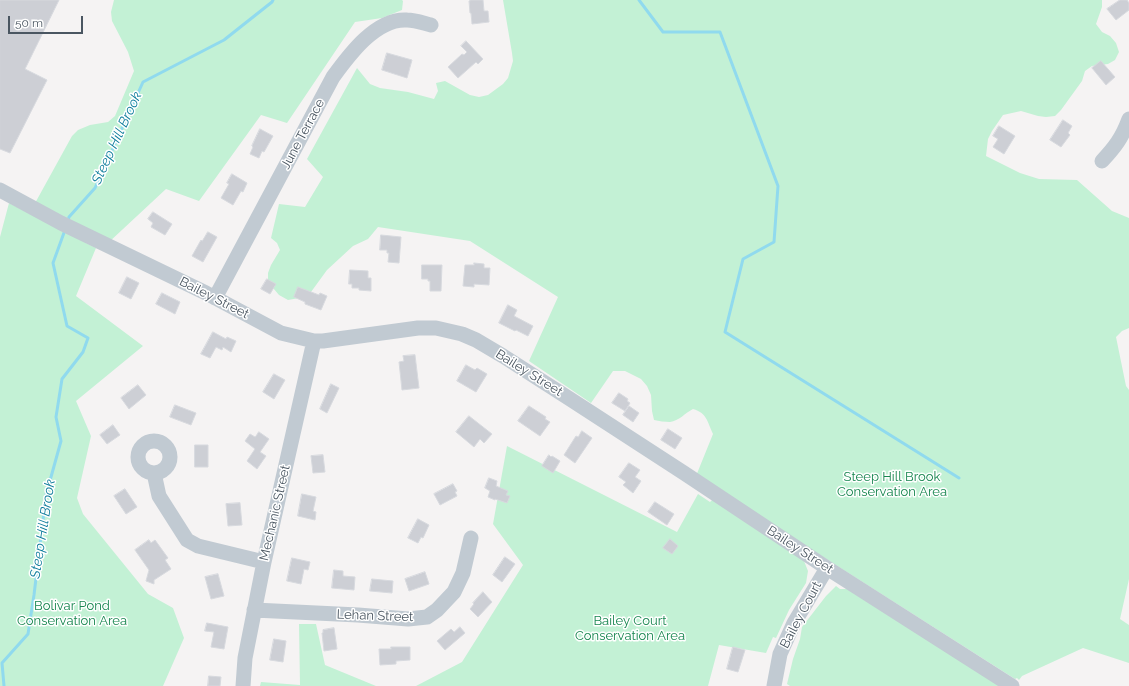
<!DOCTYPE html>
<style>
body{margin:0}
#map{position:relative;width:1129px;height:686px;overflow:hidden;background:#f5f3f3;font-family:Raleway,sans-serif}
canvas{display:block}
.scale{position:absolute;left:8px;top:16px;width:75px;height:18px;box-sizing:border-box;border:2px solid #4a5661;border-top:0;padding-left:5px;font-size:12px;line-height:14px;white-space:nowrap;color:#4a5661;-webkit-text-stroke:3px #fff;paint-order:stroke}
</style>
<div id="map">
<canvas width="1129" height="686"></canvas>
<div class="scale">50 m</div>
</div>
<script>
const ctx = document.querySelector('canvas').getContext('2d');
ctx.lineJoin = 'round';
function fill(path, color) { ctx.fillStyle = color; ctx.fill(path, 'evenodd'); }
function trace(path, color, width, dash) { ctx.strokeStyle = color; ctx.lineWidth = width; ctx.lineCap = dash ? 'butt' : 'round'; ctx.setLineDash(dash || []); ctx.stroke(path); }
function label(font, color, halo, rows, align = 'center') {
  ctx.font = font + ' Raleway,sans-serif'; ctx.lineWidth = 3; ctx.setLineDash([]); ctx.textBaseline = 'middle'; ctx.strokeStyle = halo; ctx.fillStyle = color; for (const [text, x, y, turn = 0] of rows) {
    ctx.save(); ctx.translate(x, y); ctx.rotate((+turn || 0) * Math.PI / 180); ctx.textAlign = isNaN(turn) ? turn : align; if (halo) ctx.strokeText(text, 0, 0); ctx.fillText(text, 0, 0); ctx.restore();
  }
}
const green = new Path2D(`
 M114,0H402L403,1L402,10L382,18L355,22L287,123L261,115L199,201L166,189L108,243L34,205L72,136L78,130L90,125L108,122L115,116L134,71L128,52L112,21L111,12Z
 M503,0H1102V7L1096,24L1102,32L1110,36L1116,43L1119,52L1115,60L1108,64L1092,66L1085,71L1082,81L1061,110L1055,116L1046,117L1038,116L1021,111L1003,115L992,131L988,139L986,156L1020,173L1039,179L1077,180L1112,211L1129,218V328L1122,331L1116,337L1126,386L1129,390V579L1120,619L1129,625V663L1083,648L1022,676L1019,680L1017,678L1015,679L696,476L713,434C707,421 707,413 693,409C685,413 679,421 670,422C665,422 659,421 654,420L652,411L651,395L647,386L641,379L625,371H613L591,403L529,361L558,297L470,241L378,227L368,239L353,246L327,270L311,292L305,297L288,300L279,295L268,282V273L271,265L280,250L277,243L271,238L279,204L305,207L323,177L307,159L357,68L370,84L380,88L408,92L434,99L438,91L436,83L445,81L470,95L479,97L488,95L503,84L508,78L513,61L512,53Z
 M9,203L96,248L76,296L143,346L76,401L91,436L77,498L83,514L148,594L173,608L184,638L163,686H0V237Z
 M507,446L677,532L698,494L710,502L713,499L804,561L808,571L806,583L789,610L776,638L773,637L766,653L719,645L708,686H416L462,662L523,565L493,524Z
 M836,586L840,589H847L1000,686H790L787,684L793,659L800,639L802,627L826,596Z
 M299,624H316L325,665L376,686H260L261,682L300,685Z`);
const stream = new Path2D(`
 M639,0L663,32H720L778,186L774,242L743,259L725,332L959,478
 M68,221L69,217L95,188L143,82L224,40L272,2L273,0
 M4,686L2,663L28,634L34,595L46,495L61,441L56,417L62,379L83,352L88,338L67,326L53,263L65,230`);
const building = new Path2D(`
 M0,0H59L25,69L47,80L10,153L0,149Z
 M470,0H483L484,11H488L489,22L472,24L471,13H470L469,1H470Z
 M1120,0H1127L1129,3V10L1116,20L1107,9Z
 M466,41L483,59L478,64L476,62L458,78L448,67L462,54L464,55L467,52L461,46Z
 M387,53L412,60L407,78L382,70Z
 M1101,61L1115,77L1106,85L1092,68Z
 M1063,120L1072,126L1068,133L1070,135L1061,147L1050,140Z
 M999,126L1015,136L1004,154L993,147L998,139L993,136Z
 M260,129L273,136L264,152L262,151L259,158L250,154L253,147L252,146Z
 M232,174L247,183L243,192L241,191L233,205L221,198L229,184L227,183Z
 M153,212L172,224L165,235L151,227L153,223L148,219Z
 M208,232L217,237L203,262L192,256L201,240L202,241Z
 M381,235L401,237L399,263L388,262L389,253H387V250H380Z
 M474,263L484,264V268H490L489,285L474,284V287L463,286L465,265H474Z
 M422,265H442L441,291H430V281H428V279H422Z
 M350,270L368,271V278H371V291L359,290V288H352V284H349Z
 M127,277L139,283L131,299L119,293Z
 M267,279L276,284L270,294L261,289Z
 M298,287L319,295L320,293L327,296L321,310L305,304V302L294,297Z
 M162,293L180,302L175,314L156,304Z
 M508,305L517,310L514,316L533,326L528,336L516,330L515,331L499,323Z
 M213,332L226,339L227,337L236,341L231,352L223,347L222,350L216,347L210,358L201,354Z
 M415,355L419,388L402,390L399,362L404,361L403,356Z
 M466,365L475,370L477,368L487,374L476,392L457,381Z
 M274,374L285,380L274,399L263,392Z
 M331,384L339,388L327,413L320,409Z
 M138,385L146,395L129,409L121,398Z
 M619,393L628,399L627,401L630,403L625,411L612,403Z
 M175,405L196,413L191,425L170,417Z
 M529,406L546,417L545,419L550,422L540,436L518,421Z
 M629,406L639,413L633,422L623,415Z
 M469,416L492,434L484,443L480,439L474,447L456,432Z
 M113,425L120,435L107,444L100,435Z
 M668,429L682,438L675,449L661,440Z
 M582,431L592,438L575,463L564,455L576,436L578,437Z
 M259,432L269,439L260,452L266,456L257,469L247,461L255,449L245,441L250,434L255,437Z
 M195,445H208V467H195Z
 M323,455L325,472L313,473L311,456Z
 M549,455L551,457L552,456L560,461L553,473L542,466Z
 M629,463L640,470L635,477L641,481L633,493L623,485L626,482L619,477Z
 M489,478L497,481L496,486L508,491L506,495L510,496L507,503L495,499V500L488,497L490,491L485,488Z
 M453,484L457,491L455,492L457,496L440,505L434,494Z
 M125,489L137,507L126,514L114,496Z
 M302,494L316,497L313,511L316,512L315,520L298,516Z
 M655,502L674,514L667,525L648,512Z
 M240,503L242,525L228,526L226,504Z
 M418,519L429,525L423,538L421,537L418,543L408,538Z
 M670,539L678,546L672,554L663,548Z
 M149,540L151,543L155,540L168,558L165,560L171,569L154,580V584L146,581L149,570L135,550Z
 M505,557L515,564L502,582L493,575Z
 M292,558L310,562L308,570L304,569L301,584L287,581Z
 M334,570L343,571V576L355,577L354,590L332,588Z
 M425,572L429,584L409,591L405,579Z
 M218,574L224,596L211,599L205,577Z
 M372,579L393,581L392,593L370,591Z
 M483,592L492,602L478,617L470,609L474,604L473,603Z
 M207,623L228,627L224,649L211,647L214,632L205,631Z
 M460,627L465,633L445,650L437,641L451,629L454,632Z
 M334,628L337,649L324,651L322,633H323V630Z
 M274,639L286,641L283,662L270,660Z
 M391,647H410V660L396,661V664L380,665L379,649H391Z
 M733,647L745,650L738,672L727,669Z
 M209,676L221,677L220,686H208Z`);
const minor = new Path2D(`
 M1102,161C1115,147 1122,138 1129,119
 M0,190L61,223L206,293L281,333L314,341H323L418,328H436L462,334L476,340L503,356L570,399L684,473L827,568L1012,686
 M215,298L333,77C349,55 376,18 407,20C415,20 423,23 431,25
 M138 457a16 16 0 1 1 32 0a16 16 0 1 1-32 0Z
 M154,473L159,496L187,540L198,546L264,562
 M254,610L358,615L408,619L427,617L437,610L454,592L463,573L471,538
 M243,686L245,658L264,562L314,341
 M774,686L780,654L794,623L827,568`);
const streetNames = [
 ["June Terrace",303,134,-62],
 ["Bailey Street",214,298,27],
 ["Bailey Street",529,373,32],
 ["Mechanic Street",275,513,-77],
 ["Bailey Street",800,550,33],
 ["Bailey Court",801,615,-62],
 ["Lehan Street",375,616,2]
];
const parkNames = [
 ["Steep Hill Brook",892,477],
 ["Conservation Area",892,492],
 ["Bolivar Pond",72,606],
 ["Conservation Area",72,621],
 ["Bailey Court",630,621],
 ["Conservation Area",630,636]
];
const waterNames = [
 ["Steep Hill Brook",117,138,-65],
 ["Steep Hill Brook",43,529,-81]
];
fill(green, '#c3f1d5');
trace(stream, '#90daee', 3);
fill(building, '#cdcfd5');
trace(building, '#d7d9de', 1);
trace(minor, '#c1cad2', 15);
label('13px', '#4a5661', '#fff', streetNames);
label('13px', '#17864f', '#fff', parkNames);
label('italic 14px', '#0c7c9b', '#fff', waterNames);
</script>
